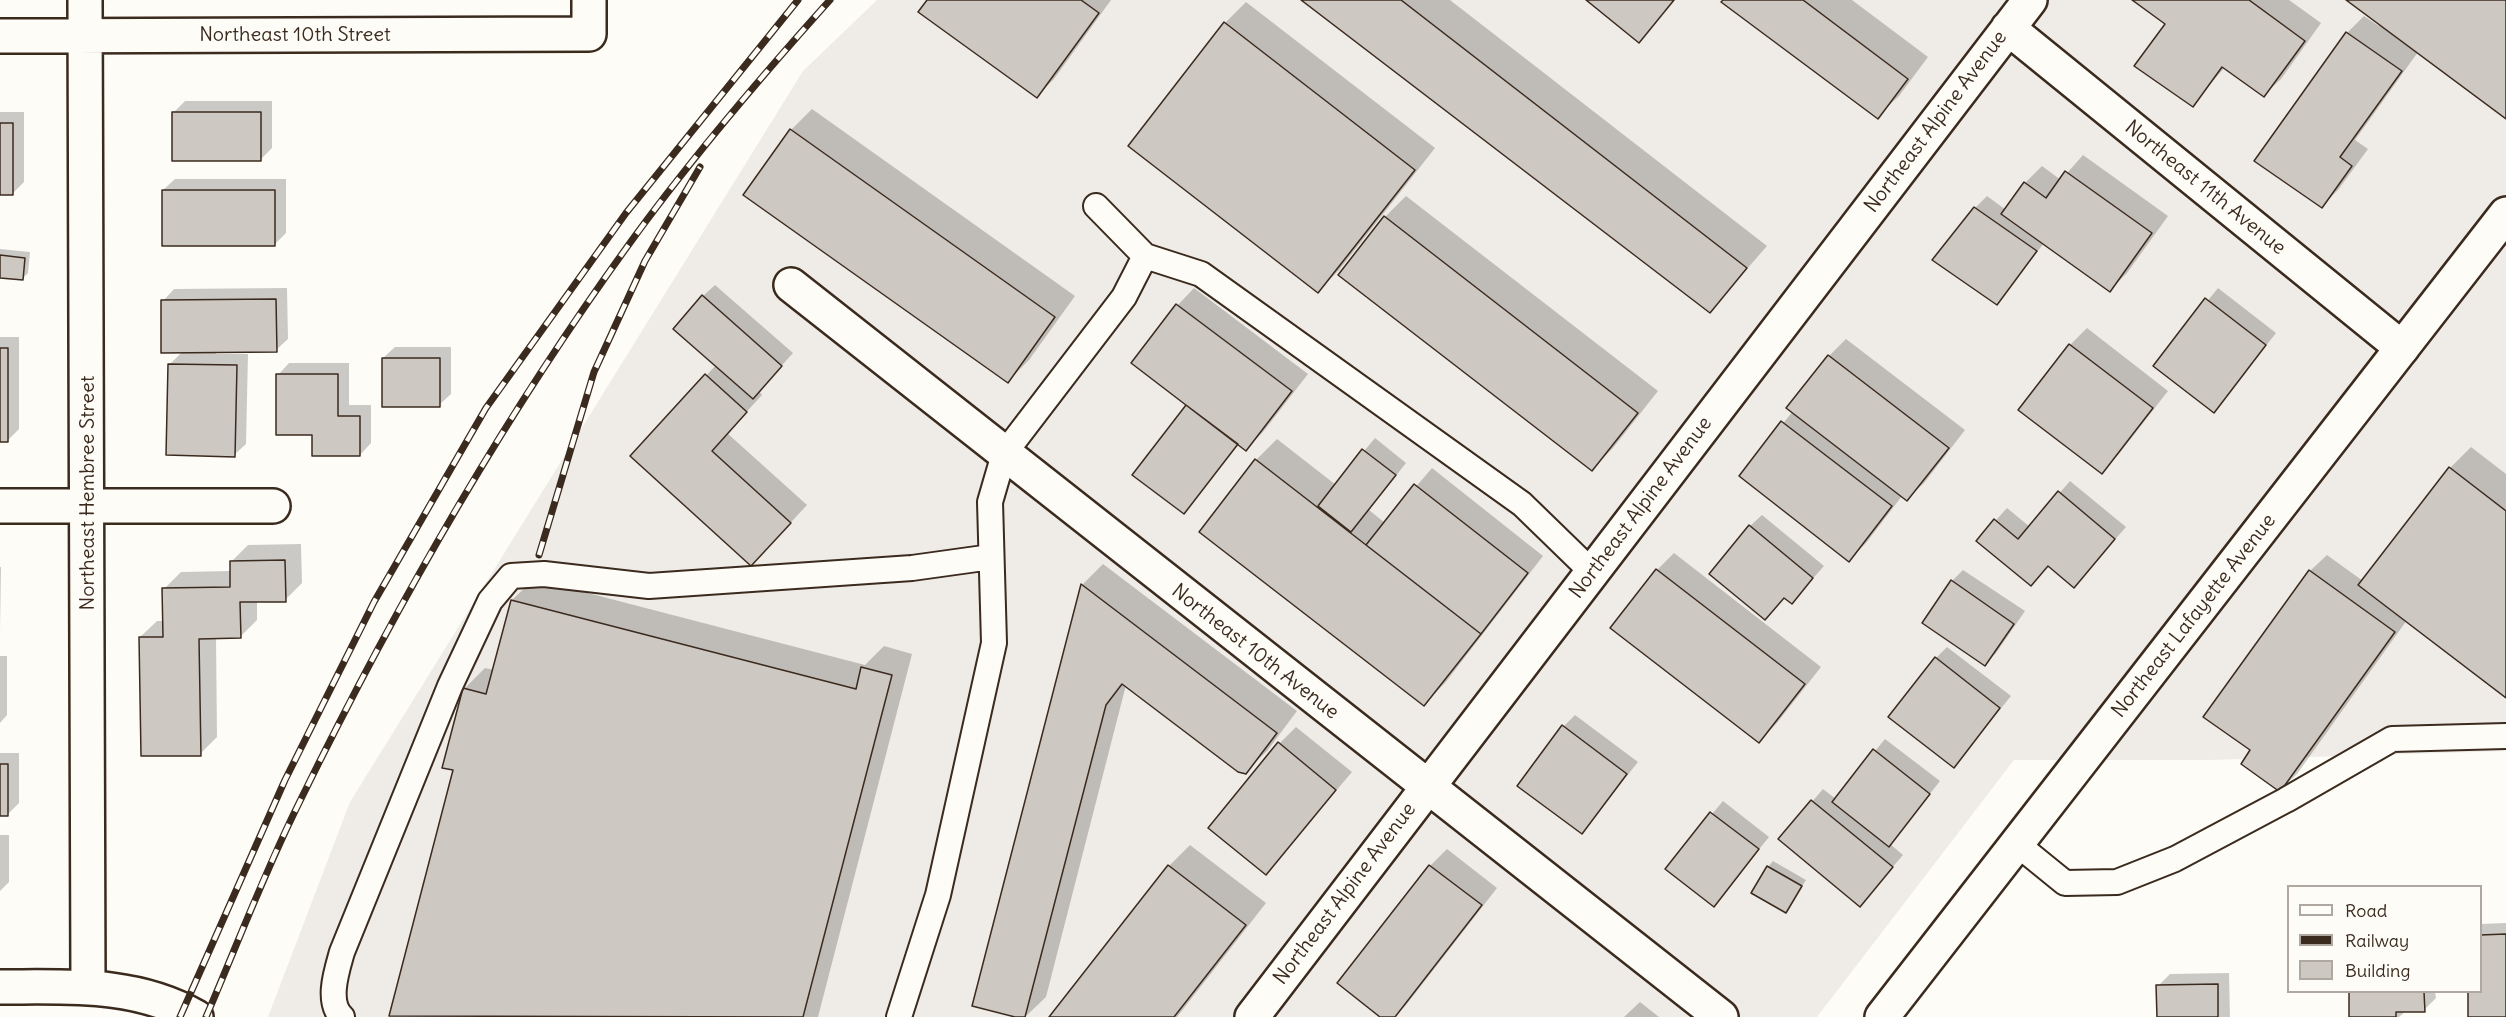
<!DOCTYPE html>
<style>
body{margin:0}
#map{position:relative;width:2506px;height:1017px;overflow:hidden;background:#fdfcf7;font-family:Delius,sans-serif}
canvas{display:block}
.legend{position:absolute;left:2287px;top:885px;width:195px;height:108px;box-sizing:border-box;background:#fdfcf7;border:2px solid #afa8a0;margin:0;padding:8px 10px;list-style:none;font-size:18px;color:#3b2a1e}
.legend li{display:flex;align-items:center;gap:12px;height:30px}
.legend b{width:30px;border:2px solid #afa8a0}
</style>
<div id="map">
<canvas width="2506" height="1017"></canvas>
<ul class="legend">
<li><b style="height:8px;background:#fdfcf7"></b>Road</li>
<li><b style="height:8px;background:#3b2a1e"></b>Railway</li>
<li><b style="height:16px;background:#cdc8c2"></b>Building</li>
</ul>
</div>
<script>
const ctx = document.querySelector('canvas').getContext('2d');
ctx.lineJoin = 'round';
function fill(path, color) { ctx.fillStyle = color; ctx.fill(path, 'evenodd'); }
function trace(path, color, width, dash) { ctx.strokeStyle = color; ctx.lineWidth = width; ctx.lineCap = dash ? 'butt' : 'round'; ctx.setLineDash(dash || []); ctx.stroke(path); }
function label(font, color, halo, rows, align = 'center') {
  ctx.font = font + ' Delius,sans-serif'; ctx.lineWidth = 4.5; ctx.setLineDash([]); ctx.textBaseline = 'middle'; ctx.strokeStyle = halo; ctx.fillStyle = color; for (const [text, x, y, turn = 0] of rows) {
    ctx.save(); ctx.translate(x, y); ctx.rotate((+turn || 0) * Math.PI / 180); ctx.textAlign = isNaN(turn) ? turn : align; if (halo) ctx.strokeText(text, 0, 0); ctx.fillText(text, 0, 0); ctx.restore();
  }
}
const built = new Path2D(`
 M877,0H2506V751L2210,760H2014L1817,1017H268L350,802L803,71Z`);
const shadow = new Path2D(`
 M929,0H1111L1054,79L1037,96Z
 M1304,0H1450L1767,246L1710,311Z
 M1588,0H1675L1639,41Z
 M1724,0H1852L1928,57L1899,96L1877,117Z
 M2135,0H2289L2321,23L2281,79L2264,95L2225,67L2192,105L2167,23Z
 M2348,0H2506V117L2418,52L2355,140L2368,149L2338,190L2322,206L2256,160L2347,33L2364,16L2379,26L2381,24Z
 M1246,2L1435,148L1339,270L1318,291L1225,23Z
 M185,101H272V148L260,160L173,113Z
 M812,109L1075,296L1029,360L1008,381L791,130Z
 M0,112H24V182L12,194H0Z
 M2083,155L2168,216L2127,273L2110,290L2044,243L1997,303L1975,208L1987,196L2006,210L2025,183L2042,166L2061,180Z
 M175,179H286V233L274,245L163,190Z
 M1406,196L1658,391L1613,448L1592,469L1385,217Z
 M0,249L30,252L28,273L22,279L0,276Z
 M715,285L793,353L759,391L762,395L727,433L807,505L768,547L632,456L716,365L703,296Z
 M287,288L288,339L276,350L216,351V354H248L246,444L234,455L170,364L183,351L163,301L174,289Z
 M1194,288L1308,374L1263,432L1246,449L1239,444L1184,512L1188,405L1133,363L1178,305Z
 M2218,288L2276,333L2214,411L2155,366Z
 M2087,328L2168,391L2118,455L2101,472L2020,409L2070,345Z
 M0,337H19V429L7,441H0Z
 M1846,339L1965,430L1924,483L1907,499L1902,496L1866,543L1849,560L1741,476L1793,411L1789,407L1829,356Z
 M395,347H451V394L439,405L383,358Z
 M289,363H349V405H371V443L360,455L314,433L278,375Z
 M1375,438L1406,463L1369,510L1385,523L1432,468L1543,556L1445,683L1424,704L1256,460L1277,439L1336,485Z
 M2471,447L2506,474V696L2407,620L2297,774L2280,790L2253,750L2310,571L2327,555L2363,581L2450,468Z
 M2070,481L2126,527L2085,574L1978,540L2007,508L2030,527Z
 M1762,515L1824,566L1792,602L1750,526Z
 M301,544L302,583L285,600L257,601V620L240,637H216L217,737L200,754L140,637L157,621H164V589L181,572L231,571V562L248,545Z
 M1674,553L1821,667L1776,724L1759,741L1657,570Z
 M1103,564L1297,711L1267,751L1245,772L1126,685L1046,997L1025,1017H1021L974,1005L1083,584Z
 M0,567H1L0,631Z
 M1963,570L2025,611L1996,653L1985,664L1952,581Z
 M534,579L865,665L884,646L912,654L818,1017L390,1015L455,769L464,689L485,668L494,670L512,600Z
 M1947,647L2011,696L1954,766L1936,658Z
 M0,656H7V715L0,723Z
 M1575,715L1638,762L1582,832L1564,726Z
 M1296,727L1352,772L1266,873L1279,744Z
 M1885,739L1940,781L1890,844L1903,855L1860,905L1780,839L1823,789L1836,799Z
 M0,753H19V803L7,815H0Z
 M1723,801L1769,837L1714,905L1667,868Z
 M0,835H9V882L0,891Z
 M1190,845L1266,903L1177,1017H1051L1169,866Z
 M1447,849L1497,888L1406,1005L1394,1017H1382L1430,866Z
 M1773,861L1806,880L1786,911L1768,867Z
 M2506,923V1017H2470L2469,992H2480V924Z
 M2229,973L2230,1017H2159L2158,986L2170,974Z
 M2350,992H2435L2436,998L2424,1010L2406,1011L2399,1017H2351Z
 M1640,1002L1659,1017H1624Z`);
const building = new Path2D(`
 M927,0H1081L1099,13L1037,98L918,12Z
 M1301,0H1401L1747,268L1710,313Z
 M1586,0H1674L1639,43Z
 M1723,0H1803L1908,79L1878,119L1721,2Z
 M2132,0H2249L2305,41L2264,97L2222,67L2193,107L2134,66L2165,24Z
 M2346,0H2506V119Z
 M1224,22L1415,170L1318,293L1128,146Z
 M2346,32L2402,71L2340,157L2352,166L2322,208L2254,161Z
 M172,112H261V161H172Z
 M0,123H13V195H0Z
 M790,129L1055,317L1008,383L743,195Z
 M2065,171L2152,233L2110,292L2001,214L2024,182L2046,198Z
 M162,190H275V246H162Z
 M1974,207L2037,251L1997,305L1932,260Z
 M1384,216L1638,413L1592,471L1338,275Z
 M0,255L25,258L23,280L0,278Z
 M702,295L782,366L753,399L673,329Z
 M2205,298L2266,345L2214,413L2153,366Z
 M276,299L277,352L161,353V300Z
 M1176,304L1292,391L1246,451L1131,363Z
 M2069,344L2153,408L2102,474L2018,410Z
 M0,348H8V442H0Z
 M1828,355L1949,448L1907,501L1786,408Z
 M382,358H440V407H382Z
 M168,364L237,365L235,457L166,455Z
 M276,374H338V416H360V456H312V435H276Z
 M705,374L747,412L712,451L791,523L751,566L630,456Z
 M1186,405L1238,444L1184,514L1132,475Z
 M1781,421L1892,506L1849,562L1739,476Z
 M1362,449L1396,475L1351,532L1318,506Z
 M1255,459L1481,634L1424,706L1199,532Z
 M2449,467L2506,511V698L2358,585Z
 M1414,484L1528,573L1481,634L1366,545Z
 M2058,491L2115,539L2074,588L2048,566L2031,586L1976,541L1994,519L2018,539Z
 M1749,525L1813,578L1792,604L1784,598L1765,620L1709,574Z
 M285,560L286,602H240L241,638L199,639L201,756H141L139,637H163L162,588L230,587V561Z
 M1656,569L1805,684L1759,743L1610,628Z
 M2309,570L2395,632L2280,792L2241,764L2250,750L2203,717Z
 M1951,580L2014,624L1985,666L1922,623Z
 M1081,584L1277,733L1246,774L1238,772L1122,684L1106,705L1025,1017H1015L972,1006Z
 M511,600L856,689L861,667L892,675L803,1017L389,1016L453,770L442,768L463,688L486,694Z
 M1935,657L2000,708L1954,768L1888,717Z
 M1562,725L1627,774L1582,834L1517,786Z
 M1278,742L1336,790L1266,875L1208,828Z
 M1873,749L1930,794L1889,847L1832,802Z
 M0,764H8V816H0Z
 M1811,800L1893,867L1860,907L1778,839Z
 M1710,812L1759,849L1714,907L1665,869Z
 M1168,865L1246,925L1174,1017H1049Z
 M1429,865L1482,905L1395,1017H1380L1337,983Z
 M1767,866L1802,886L1786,913L1751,893Z
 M2506,934V1017H2468V992H2480V935Z
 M2218,984V1017H2157L2156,985Z
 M2349,992H2424L2425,1012H2396V1017H2349Z`);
const lane = new Path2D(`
 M1145,256L1201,274L1522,504L1592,572
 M2017,844L2065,883L2117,882L2175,859L2286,800L2392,739L2506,736
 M342,1017C326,1002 337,970 342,952L450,686L490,601L511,576L544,574L649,586L912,568L991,557
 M899,1017L938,895L994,643L990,502L1004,454L1124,297L1145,256L1096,206`);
const street = new Path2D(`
 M85,0L88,987
 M2008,28L2402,348
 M0,36L589,34V0
 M791,285L1721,1017
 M0,506H273
 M1252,1017L2030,0`);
const secondary = new Path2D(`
 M0,987C68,987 135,982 196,1017
 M1882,1017L2506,214`);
const rail = new Path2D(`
 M539,555L594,372L645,261L700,167
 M180,1017L285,780L374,602L486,408L626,213L798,0
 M206,1017C237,945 265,871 300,801C394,609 501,421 627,247C689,161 759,79 830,0`);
const streetNames = [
 ["Northeast 10th Street",295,35],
 ["Northeast Alpine Avenue",1936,122,-53],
 ["Northeast 11th Avenue",2205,188,39],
 ["Northeast Hembree Street",88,493,-90],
 ["Northeast Alpine Avenue",1641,508,-53],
 ["Northeast Lafayette Avenue",2194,616,-52],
 ["Northeast 10th Avenue",1255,652,38],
 ["Northeast Alpine Avenue",1345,894,-53]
];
fill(built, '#efece7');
fill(shadow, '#0003');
fill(building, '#cdc8c2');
trace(building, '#3b2a1e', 1.5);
trace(lane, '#3b2a1e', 28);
trace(street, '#3b2a1e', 38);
trace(secondary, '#3b2a1e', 38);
trace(lane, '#fdfcf7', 24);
trace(street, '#fdfcf7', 33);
trace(secondary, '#fdfcf7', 33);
trace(rail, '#3b2a1e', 7);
trace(rail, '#fdfcf7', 4.5, [14]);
label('20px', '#3b2a1e', '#fdfcf7', streetNames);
</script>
